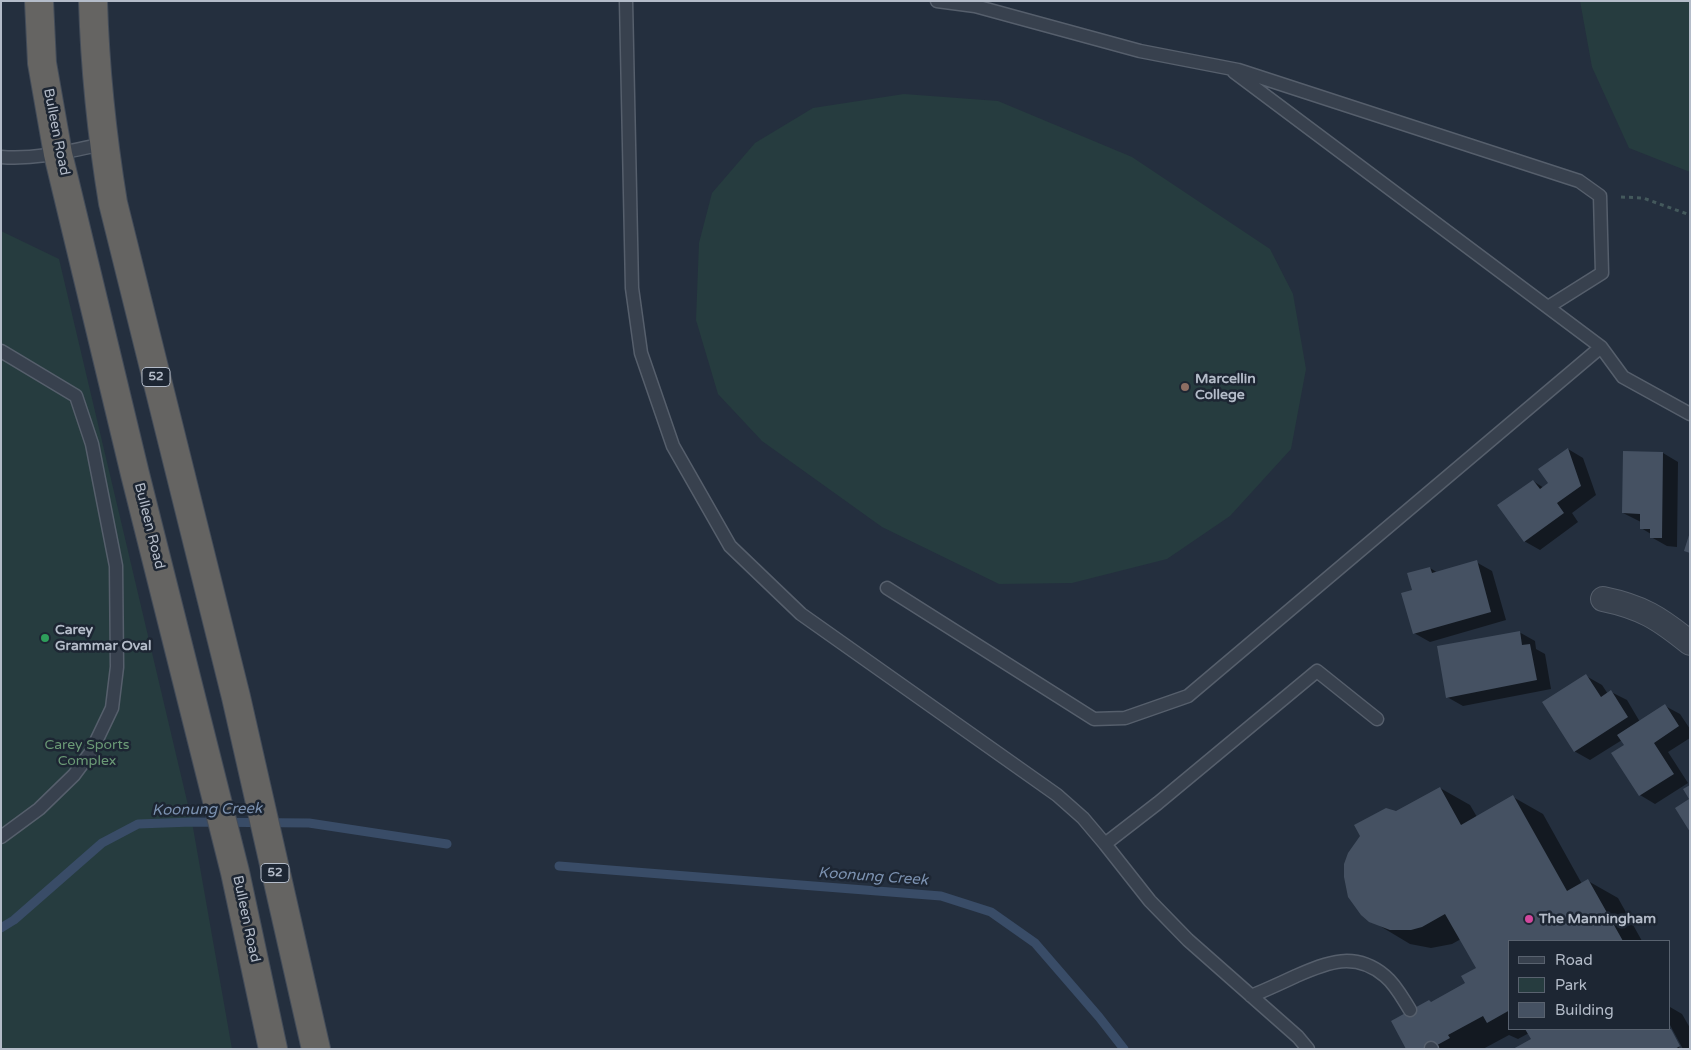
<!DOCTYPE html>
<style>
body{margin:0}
#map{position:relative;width:1691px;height:1050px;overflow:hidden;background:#242f3e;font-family:"Varela Round",sans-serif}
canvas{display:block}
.frame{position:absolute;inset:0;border:2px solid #b4bcc9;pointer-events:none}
.legend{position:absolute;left:1508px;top:940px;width:162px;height:90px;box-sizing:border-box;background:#1d2633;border:1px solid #59626f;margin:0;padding:6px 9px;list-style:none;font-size:15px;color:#b4bcc9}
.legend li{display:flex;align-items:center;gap:10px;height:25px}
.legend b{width:25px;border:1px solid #59626f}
</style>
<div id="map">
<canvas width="1691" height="1050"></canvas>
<div class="frame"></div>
<ul class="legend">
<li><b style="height:6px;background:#38414e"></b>Road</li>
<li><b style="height:14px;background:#263c3f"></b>Park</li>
<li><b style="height:14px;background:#455162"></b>Building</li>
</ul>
</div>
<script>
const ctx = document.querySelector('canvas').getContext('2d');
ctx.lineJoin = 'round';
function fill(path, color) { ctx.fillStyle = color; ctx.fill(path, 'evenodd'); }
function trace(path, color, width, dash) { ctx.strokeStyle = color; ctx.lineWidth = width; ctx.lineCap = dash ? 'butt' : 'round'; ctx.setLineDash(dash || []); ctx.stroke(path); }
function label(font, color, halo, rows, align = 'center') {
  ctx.font = font + ' "Varela Round",sans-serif'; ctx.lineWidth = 5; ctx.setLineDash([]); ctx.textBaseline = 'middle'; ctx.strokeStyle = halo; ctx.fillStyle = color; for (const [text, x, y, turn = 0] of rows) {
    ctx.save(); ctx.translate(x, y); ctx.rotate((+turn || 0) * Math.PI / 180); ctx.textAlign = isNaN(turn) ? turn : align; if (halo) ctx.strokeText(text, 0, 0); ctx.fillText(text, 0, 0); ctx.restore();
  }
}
const green = new Path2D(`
 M1580,1H1690V172L1629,148L1592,67Z
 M904,94L998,101L1132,157L1270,249L1293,294L1306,369L1291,449L1230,516L1167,559L1072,583L999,584L882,527L762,441L718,394L696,320L699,243L712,193L755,143L813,108Z
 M1,231L59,259L192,822L232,1049H1Z`);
const shadow = new Path2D(`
 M1568,449L1583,458L1596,495L1572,513L1578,522L1540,550L1524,541L1533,481L1544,488L1550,483Z
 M1663,453L1678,462L1677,547L1667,546L1651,537V534L1641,528V522L1623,513Z
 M1476,562L1492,571L1506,620L1430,642L1414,633L1413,591L1430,568L1438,573Z
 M1519,632L1535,641L1536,649L1545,654L1551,689L1463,706L1447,697Z
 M1586,676L1602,685L1608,694L1611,692L1627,700L1640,722L1665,706L1680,714L1690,729V738L1668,752L1688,783L1655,804L1640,795L1626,745L1622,740L1590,760L1574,751Z
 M1440,788L1470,805L1477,817L1513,797L1543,814L1582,884L1588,881L1618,898L1642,941H1510V1029H1669L1680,1049H1516L1533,1040L1529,1033L1518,1039L1509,1035L1483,1049H1408L1432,1003L1467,984L1478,969L1461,939L1452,944L1431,948L1410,944L1380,926L1396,812Z
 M1670,1007L1682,1014L1690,1028V1049H1683L1670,1025Z`);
const stream = new Path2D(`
 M559,866L941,896L991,912L1035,943L1099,1017L1124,1049
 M1,928L14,920L102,843L138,824L192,822L309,823L447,844`);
const building = new Path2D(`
 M1568,448L1581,486L1557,503L1564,513L1524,542L1497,505L1533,480L1540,489L1548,483L1538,469Z
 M1623,451L1663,452L1662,538H1650V529H1640V514L1622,513Z
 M1690,532V553L1684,551Z
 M1477,560L1491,612L1413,634L1401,593L1412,590L1407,573L1430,567L1432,573Z
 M1520,631L1522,645L1530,644L1537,680L1446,698L1437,646Z
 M1586,674L1601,697L1611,690L1628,717L1574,752L1542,702Z
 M1665,704L1679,726L1654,743L1674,774L1639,796L1611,753L1624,745L1617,735Z
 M1690,785V832L1675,808L1689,799L1683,789Z
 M1440,787L1461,825L1513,795L1567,891L1588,879L1623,941H1510V1010L1487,1023L1483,1016L1448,1035L1450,1038L1430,1049H1406L1391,1021L1429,1000L1431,1002L1465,983L1461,976L1476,968L1445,914L1422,927L1411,930H1390L1369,922L1361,915L1348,897L1344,877V864L1348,853L1360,836L1354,825L1386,808L1396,811Z
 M1525,1029H1671L1680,1046L1675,1049H1513L1531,1039Z`);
const path = new Path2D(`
 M1621,197L1643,198L1690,215`);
const service = new Path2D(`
 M626,1L632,288L641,353L673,446L730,546L801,614L1057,795L1083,818L1105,844
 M937,1L975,6L1140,51L1238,70L1579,181L1600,196L1602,273L1548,307
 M1234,72L1601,347L1623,377L1690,414
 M1,157C35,160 70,151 103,144
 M1,351L76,396L92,444L116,566L117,667L112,708L91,752L74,775L39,809L1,837
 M887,588L1094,719L1125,718L1188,696L1601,347
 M1251,996C1266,990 1281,983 1296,976C1328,962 1355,951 1385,976C1396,985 1403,999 1410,1010
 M1431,1048L1432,1049
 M1308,1049L1298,1037L1188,940L1150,901L1105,844L1158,803L1317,671L1377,719`);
const minor = new Path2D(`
 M1603,599C1642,607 1659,618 1690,643`);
const trunk = new Path2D(`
 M39,1L42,63L58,154L135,474L235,872L273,1049
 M93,1C95,69 102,136 113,203L236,697L316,1049`);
const markers = [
 [1185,387,5,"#8d6e63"],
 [45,638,5,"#2e9e5b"],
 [1529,919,5,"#d1479c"]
];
const shields = [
 [156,377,28],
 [275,873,28]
];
const shieldNames = [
 ["52",156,377],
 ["52",275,873]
];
const streetNames = [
 ["Bulleen Road",56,132,79],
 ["Bulleen Road",149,526,76],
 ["Bulleen Road",246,919,78]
];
const poiNames = [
 ["Marcellin",1195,379],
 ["College",1195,395],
 ["Carey",55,630],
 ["Grammar Oval",55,646],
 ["The Manningham",1539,919]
];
const parkNames = [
 ["Carey Sports",87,745],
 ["Complex",87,761]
];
const waterNames = [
 ["Koonung Creek",207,810,-1],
 ["Koonung Creek",873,877,4]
];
fill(green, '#263c3f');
fill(shadow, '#0007');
trace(stream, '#394c67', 9);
fill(building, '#455162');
trace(service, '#565f6c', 15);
trace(minor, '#565f6c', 26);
trace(trunk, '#434c59', 30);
trace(path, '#44595c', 3, [4, 4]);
trace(service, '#38414e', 12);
trace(minor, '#38414e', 24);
trace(trunk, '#656462', 28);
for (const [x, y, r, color] of markers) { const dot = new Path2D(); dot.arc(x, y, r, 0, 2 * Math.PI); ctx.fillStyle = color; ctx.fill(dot); trace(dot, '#1d2633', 2); }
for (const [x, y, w] of shields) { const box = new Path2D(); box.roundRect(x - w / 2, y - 9.5, w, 19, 4); ctx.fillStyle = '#1d2633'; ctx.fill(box); trace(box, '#b4bcc9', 1); }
label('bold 12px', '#b4bcc9', null, shieldNames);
label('14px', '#b4bcc9', '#1d2633', streetNames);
label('bold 14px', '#b4bcc9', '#1d2633', poiNames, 'left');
label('14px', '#6b9a76', '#1d2633', parkNames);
label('italic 15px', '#7c92b1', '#1d2633', waterNames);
</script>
